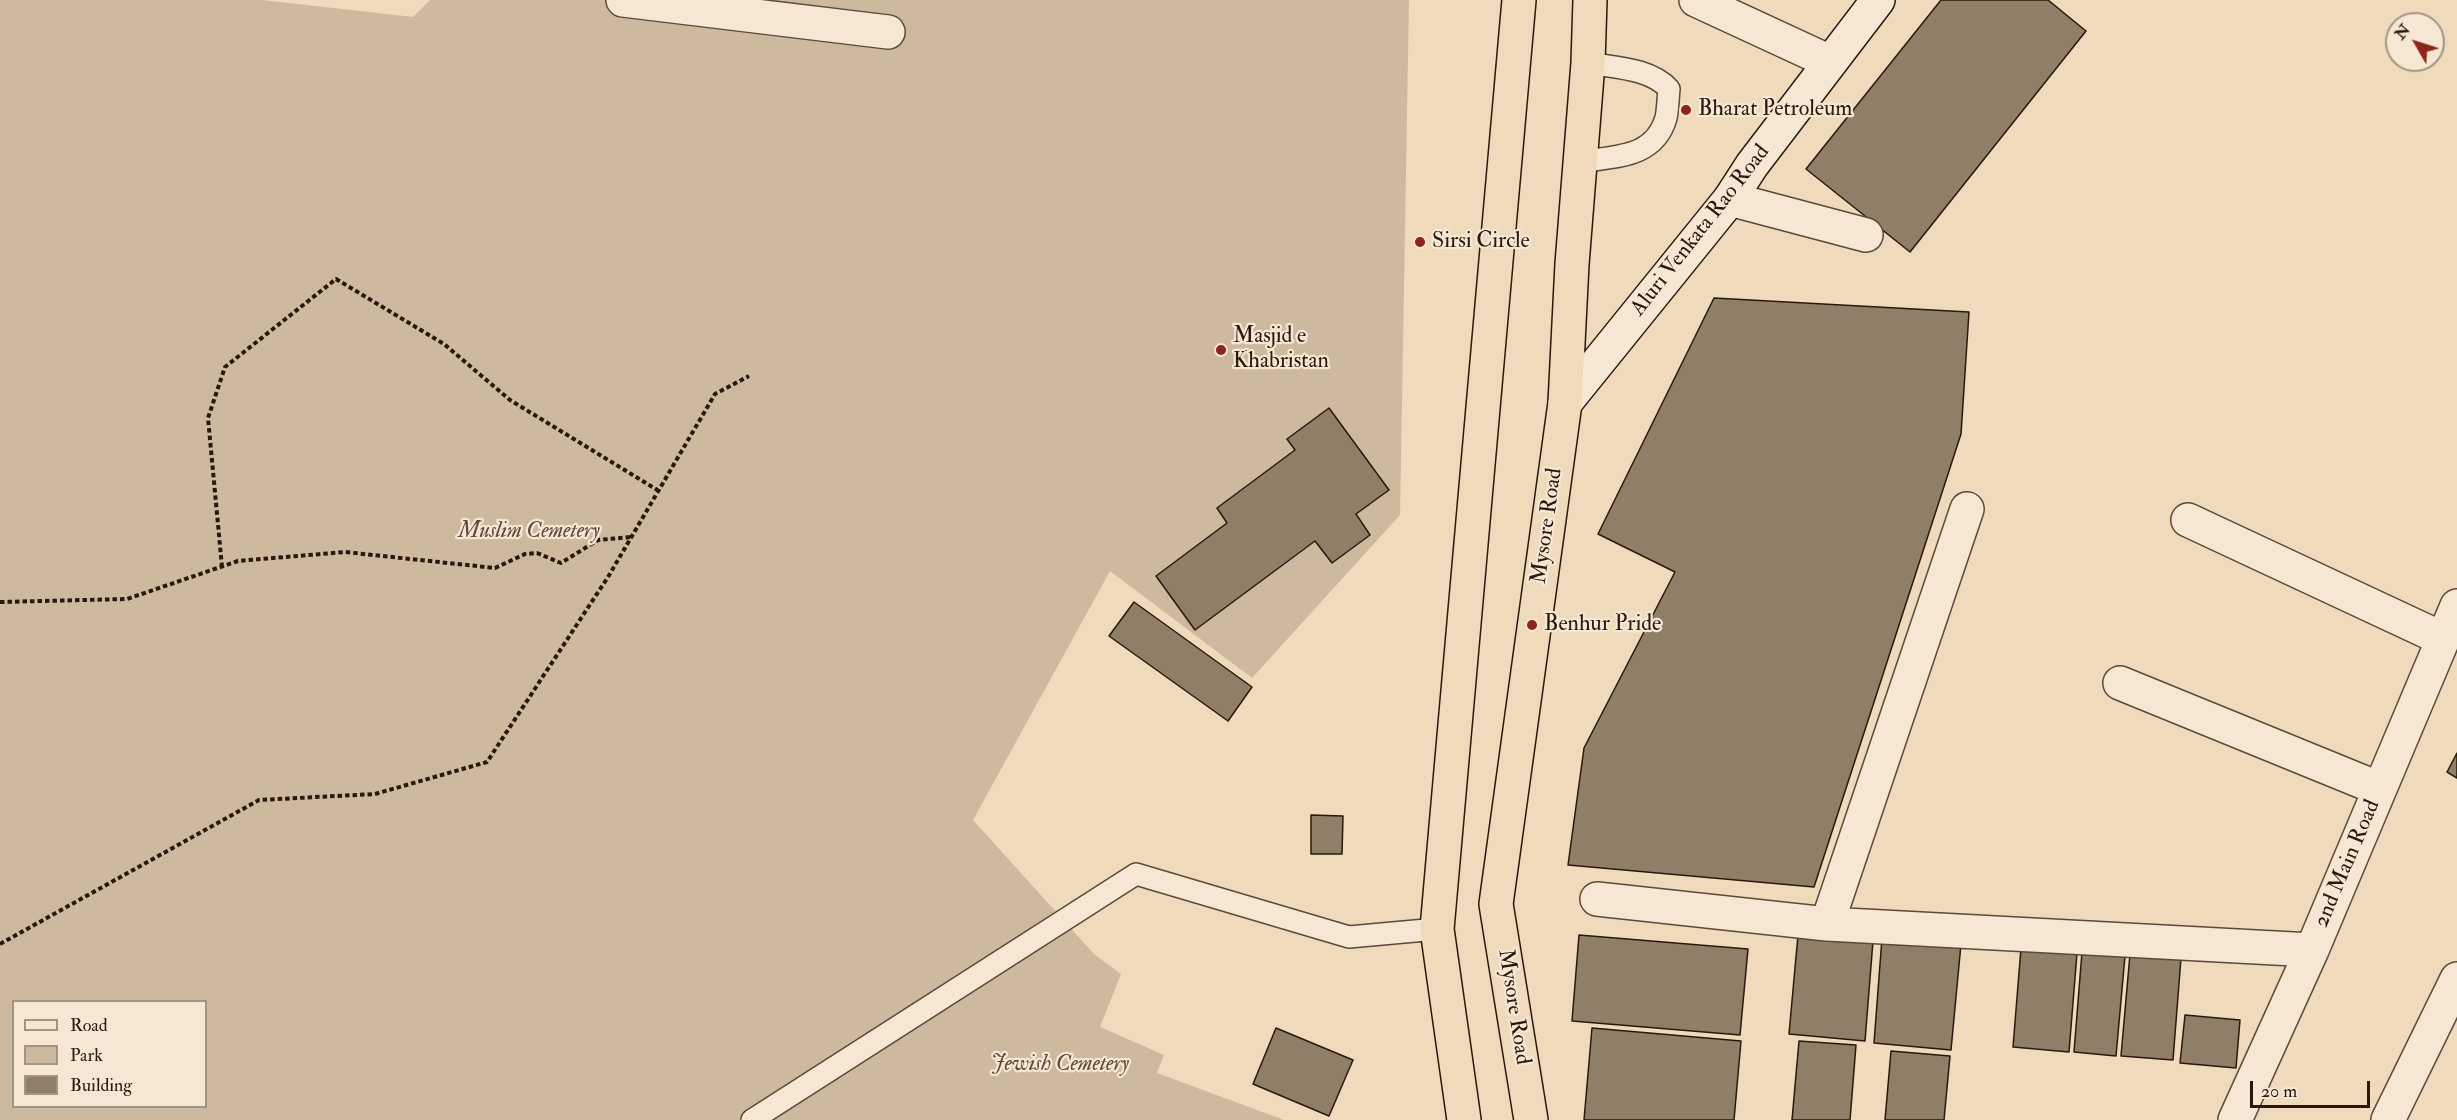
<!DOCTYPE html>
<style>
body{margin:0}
#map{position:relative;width:2457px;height:1120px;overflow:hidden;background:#efdabc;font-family:"IM FELL Double Pica",serif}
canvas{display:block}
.legend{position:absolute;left:12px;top:1000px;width:195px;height:108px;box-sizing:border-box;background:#f5e7d3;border:2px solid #a39584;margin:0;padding:8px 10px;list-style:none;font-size:18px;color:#271a0d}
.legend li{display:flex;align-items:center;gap:12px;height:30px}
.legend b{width:30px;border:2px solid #a39584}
.north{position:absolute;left:2385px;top:12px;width:60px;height:60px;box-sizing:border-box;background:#f5e7d3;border:2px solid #a39584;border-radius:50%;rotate:309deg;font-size:16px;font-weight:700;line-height:24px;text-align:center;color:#271a0d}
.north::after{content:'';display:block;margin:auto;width:21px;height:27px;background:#8f2418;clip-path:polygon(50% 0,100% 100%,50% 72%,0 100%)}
.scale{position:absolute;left:2250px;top:1081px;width:120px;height:27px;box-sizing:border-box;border:3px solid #271a0d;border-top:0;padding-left:8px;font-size:18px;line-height:21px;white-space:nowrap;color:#271a0d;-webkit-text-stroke:4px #f5e7d3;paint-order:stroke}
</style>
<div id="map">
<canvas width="2457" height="1120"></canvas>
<ul class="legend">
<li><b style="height:8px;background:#f5e7d3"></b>Road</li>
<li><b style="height:16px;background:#cdb99e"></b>Park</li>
<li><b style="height:16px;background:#8f7e68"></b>Building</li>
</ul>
<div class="north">N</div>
<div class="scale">20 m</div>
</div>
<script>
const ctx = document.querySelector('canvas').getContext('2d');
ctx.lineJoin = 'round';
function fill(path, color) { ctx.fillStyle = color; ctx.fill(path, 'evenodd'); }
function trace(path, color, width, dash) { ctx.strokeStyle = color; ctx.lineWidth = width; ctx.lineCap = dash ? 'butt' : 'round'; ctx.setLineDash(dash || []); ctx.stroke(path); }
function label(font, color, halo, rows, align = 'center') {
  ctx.font = font + ' "IM FELL Double Pica",serif'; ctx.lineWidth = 4.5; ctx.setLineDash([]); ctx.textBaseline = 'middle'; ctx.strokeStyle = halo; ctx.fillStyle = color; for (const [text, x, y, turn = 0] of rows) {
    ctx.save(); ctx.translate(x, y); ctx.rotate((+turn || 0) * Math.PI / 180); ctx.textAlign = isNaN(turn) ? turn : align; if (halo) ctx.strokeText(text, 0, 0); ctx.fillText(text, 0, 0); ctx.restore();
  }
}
const green = new Path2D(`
 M0,0H262L413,17L430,0H1409L1400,515L1252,678L1110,571L973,820L1094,954L1121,974L1100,1027L1164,1055L1157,1073L1284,1120H0ZM14,1002H206V1106H14Z`);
const building = new Path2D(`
 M1941,0H2048L2086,31L1910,252L1806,169Z
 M1714,298L1969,312L1961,434L1814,887L1568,865L1584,748L1675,572L1598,534Z
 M1329,408L1389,490L1356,514L1370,535L1332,563L1315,541L1195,630L1156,576L1227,523L1217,508L1295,450L1287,439Z
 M1134,602L1252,687L1228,721L1109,636Z
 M2457,753V778L2447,772Z
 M1311,815L1343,816L1342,854H1311Z
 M1579,935L1748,949L1740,1035L1572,1021Z
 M1798,935L1873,941L1865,1041L1789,1034Z
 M1882,938L1961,944L1951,1050L1874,1043Z
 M2021,948L2077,953L2069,1052L2013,1047Z
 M2082,952L2125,956L2116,1056L2074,1052Z
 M2130,954L2181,958L2173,1060L2121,1056Z
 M2185,1015L2240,1020L2236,1068L2180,1063Z
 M1276,1028L1353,1060L1329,1116L1253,1084Z
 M1592,1028L1741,1041L1734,1120H1584Z
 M1799,1041L1856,1045L1850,1120H1792Z
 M1891,1051L1950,1056L1944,1120H1885Z`);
const path = new Path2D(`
 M222,567L208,418L225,367L336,279L444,344L510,400L659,491
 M0,602L127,599L238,561L345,552L495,568L525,554L537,553L561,563L598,540L631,537
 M0,944L259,800L375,794L487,762L608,577L715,394L749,376`);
const lane = new Path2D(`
 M1579,162C1614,156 1654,159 1666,118C1668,109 1668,98 1669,89C1650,68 1615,68 1588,63
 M752,1120L1136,874L1349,937L1437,929`);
const street = new Path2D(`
 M623,0L888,32
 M1696,0L1830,62
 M1730,199L1866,235
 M2188,520L2443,639
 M2120,683L2380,789
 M1597,899L1827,924L2312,950
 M1827,924L1967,509
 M2235,1120L2312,950L2457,606
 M2388,1120L2457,979`);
const secondary = new Path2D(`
 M1565,403L1730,199L1752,165L1878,0`);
const highway = new Path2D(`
 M1464,1120L1437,929L1519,0
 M1531,1120L1496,904L1565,403L1572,264L1588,63L1590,0`);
const markers = [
 [1686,110,6,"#8f2418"],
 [1420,242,6,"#8f2418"],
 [1221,350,6,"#8f2418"],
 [1532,625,6,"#8f2418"]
];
const poiNames = [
 ["Bharat Petroleum",1698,110],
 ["Sirsi Circle",1432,242],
 ["Masjid e",1233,337],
 ["Khabristan",1233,362],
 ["Benhur Pride",1544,625]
];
const streetNames = [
 ["Aluri Venkata Rao Road",1701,231,-52],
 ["Mysore Road",1548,526,-82],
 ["2nd Main Road",2348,864,-67],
 ["Mysore Road",1513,1007,81]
];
const parkNames = [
 ["Muslim Cemetery",529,532],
 ["Jewish Cemetery",1060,1065]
];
fill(green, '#cdb99e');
fill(building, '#8f7e68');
trace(building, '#271a0d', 1.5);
trace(lane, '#594a39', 24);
trace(street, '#594a39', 36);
trace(secondary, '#271a0d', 36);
trace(highway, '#271a0d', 36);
trace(path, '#271a0d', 4, [4.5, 3]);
trace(lane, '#f5e7d3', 21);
trace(street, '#f5e7d3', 33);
trace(secondary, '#f5e7d3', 33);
trace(highway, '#efdabc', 33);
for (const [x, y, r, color] of markers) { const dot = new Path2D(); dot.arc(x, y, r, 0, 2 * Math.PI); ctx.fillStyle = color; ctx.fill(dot); trace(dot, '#f5e7d3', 2); }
label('22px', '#271a0d', '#f5e7d3', poiNames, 'left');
label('22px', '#271a0d', '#f5e7d3', streetNames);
label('italic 22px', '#594a38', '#f5e7d3', parkNames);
</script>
